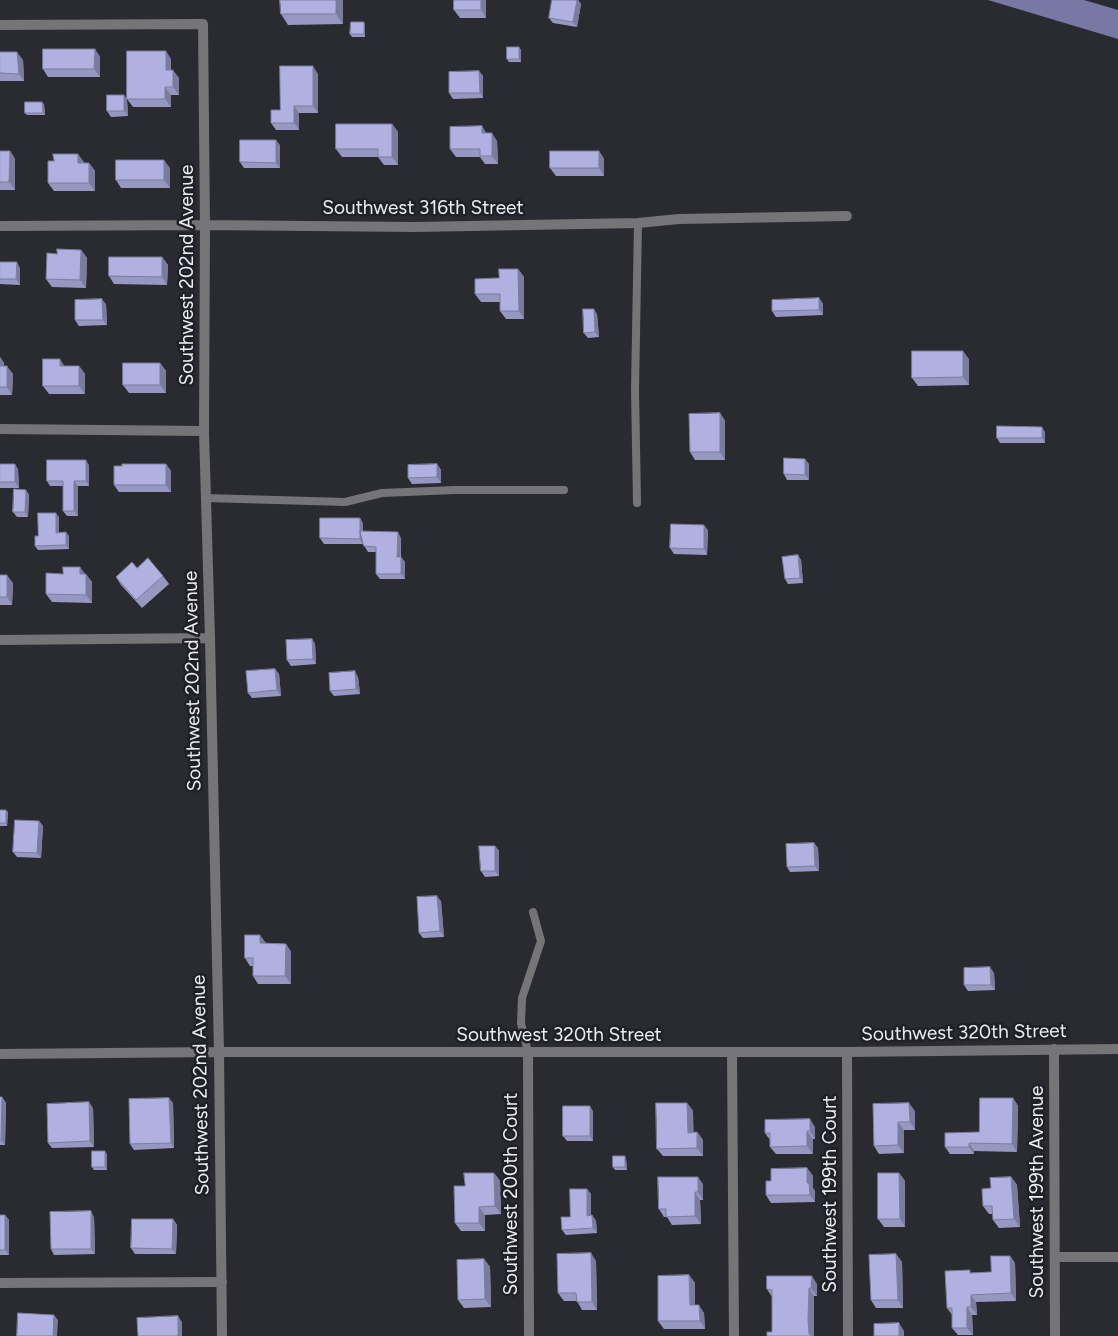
<!DOCTYPE html>
<style>
body{margin:0}
canvas{display:block;background:#2a2a31}
</style>
<canvas width="1118" height="1336"></canvas>
<script>
const ctx = document.querySelector('canvas').getContext('2d');
ctx.lineJoin = 'round';
function fill(path, color) { ctx.fillStyle = color; ctx.fill(path, 'evenodd'); }
function trace(path, color, width, dash) { ctx.strokeStyle = color; ctx.lineWidth = width; ctx.lineCap = dash ? 'butt' : 'round'; ctx.setLineDash(dash || []); ctx.stroke(path); }
function label(font, color, halo, rows, align = 'center') {
  ctx.font = font + ' Figtree,sans-serif'; ctx.lineWidth = 5; ctx.setLineDash([]); ctx.textBaseline = 'middle'; ctx.strokeStyle = halo; ctx.fillStyle = color; for (const [text, x, y, turn = 0] of rows) {
    ctx.save(); ctx.translate(x, y); ctx.rotate((+turn || 0) * Math.PI / 180); ctx.textAlign = isNaN(turn) ? turn : align; if (halo) ctx.strokeText(text, 0, 0); ctx.fillText(text, 0, 0); ctx.restore();
  }
}
const water = new Path2D(`
 M988,0H1084L1118,10V39Z`);
const service = new Path2D(`
 M206,498L345,502L382,493L455,490H564
 M637,503L635,390L638,223
 M528,1052L521,1023L522,998L541,941L533,912`);
const minor = new Path2D(`
 M0,25L203,24L205,225L204,431L210,638L219,1052
 M0,226L205,225L414,227L638,223L679,219L847,216
 M0,429L204,431
 M0,640L210,638
 M1054,1049L1055,1336
 M528,1052L529,1336
 M732,1052L734,1336
 M847,1052L848,1336
 M1055,1257H1118
 M0,1283L222,1282`);
const tertiary = new Path2D(`
 M219,1052L222,1336
 M0,1054L219,1052H847L1118,1049`);
const wall = new Path2D(`
 M343,0V24L288,25L281,14Z
 M486,0V18H460L454,10Z
 M552,0H578L581,4L577,27L553,23L549,18Z
 M365,25V37H352L350,34Z
 M519,47L521,50V62H509L507,59Z
 M95,49L100,57V77H48L43,69Z
 M0,52L23,60L24,81H0Z
 M171,59V70L179,78V95H171V107H133L127,99Z
 M479,71L483,76V98L453,99L449,93Z
 M318,74V113H299V130H276L271,123L280,110Z
 M124,95L127,100L128,116L111,117L107,111Z
 M44,104L45,115H27L25,113Z
 M392,124L398,132V165H384L378,157H342L336,149Z
 M486,133L497,141L498,164H485L480,157H456L450,149Z
 M280,145V168H244L240,162Z
 M0,151H10L15,159V190H0Z
 M599,151L604,159V176H556L550,168Z
 M84,162V163H89L95,171V191H54L48,183Z
 M170,168V188H121L116,180Z
 M81,250L87,258L86,288L52,287L46,279L57,254Z
 M162,257L168,265L167,285L114,284L109,276Z
 M0,262L20,268V285L0,284Z
 M518,269L524,277V319H506L500,311V302H481L475,294L499,278Z
 M819,298L823,304V315L776,317L772,311Z
 M106,304L107,325L79,326L75,320Z
 M597,314L599,337L588,338L584,333Z
 M0,357L4,363V366L13,374L12,395H0Z
 M969,359V385L918,386L912,378Z
 M160,363L166,371V393H129L123,385Z
 M64,366H79L85,374V394H49L43,386Z
 M720,413L725,421V460H695L690,452Z
 M1045,432V443H1000L997,438Z
 M0,464L18,469L19,488H0Z
 M166,464L171,471V492H119L114,485L122,466Z
 M437,464L441,470V483L412,484L408,478Z
 M809,464V480H787L784,474Z
 M89,465V486H78V516H67L63,511V486H50L47,481Z
 M26,490L29,495L28,517H17L13,512Z
 M59,517V533L69,536V549L38,550L35,546L38,536Z
 M360,518L363,524V531L401,538V557L405,562V579H380L376,574V552H368L363,544H324L320,538Z
 M708,530L707,555L674,554L670,548Z
 M798,555L801,560L803,583L788,584L785,579Z
 M137,568L163,576L169,584L142,608L121,585L116,577Z
 M85,574L92,582V603L52,602L46,594Z
 M0,575L13,583L12,605H0Z
 M312,639L315,644L316,664L291,666L287,660Z
 M275,669L279,674L281,696L252,698L248,693Z
 M358,677L360,694L334,696L330,691Z
 M0,810L8,812L7,826H0Z
 M39,821L43,826L41,858L17,857L13,852Z
 M814,843L818,848L819,871L790,872L787,867Z
 M495,846L499,851V876L485,877L481,871Z
 M441,901L444,937L423,938L419,933Z
 M266,943L286,944L291,952V984H258L253,976V966H250L245,958Z
 M994,973L995,990L968,991L964,985Z
 M0,1097H2L6,1103L5,1145H0Z
 M1013,1098L1018,1106L1017,1152L974,1151V1154H950L945,1147L979,1132Z
 M173,1103L174,1148L134,1150L130,1144Z
 M687,1103L693,1111V1132H697L703,1140V1156H663L657,1149Z
 M873,1104L915,1111V1130H904V1153L879,1154L874,1146Z
 M93,1108L94,1147L52,1148L48,1143Z
 M593,1111V1141H567L563,1136Z
 M815,1127V1139H813V1154H776L770,1147V1140L765,1133Z
 M107,1154V1170H94L92,1167Z
 M626,1159L627,1170H615L613,1167Z
 M807,1168L813,1176V1188L815,1191V1202L771,1203L766,1195L771,1181Z
 M494,1173L500,1181L501,1214L485,1215V1231H461L455,1223L465,1186Z
 M899,1173L905,1181V1227H884L878,1219Z
 M1011,1177L1017,1185L1020,1227L999,1228L993,1220V1214H989L983,1206L991,1188Z
 M703,1184V1200H700L701,1224L672,1225L667,1217H664L659,1209Z
 M587,1189L591,1194V1216L592,1215L596,1221L597,1233L566,1235L562,1230Z
 M0,1215H5L9,1220V1255H0Z
 M94,1217L95,1254L54,1255L51,1249Z
 M173,1219L177,1225L176,1254H135L131,1248Z
 M896,1254L902,1262L903,1308H876L871,1300Z
 M1010,1256L1015,1263L1016,1301L976,1302L977,1315H972L973,1335H958L952,1328V1315L947,1308L972,1273L991,1272Z
 M484,1259L490,1267L491,1307L464,1308L458,1300Z
 M596,1261L597,1310H582L577,1301H564L558,1293Z
 M689,1275L695,1283V1305L704,1313L705,1329H664L658,1321Z
 M817,1284V1296H814V1336H767L772,1332V1297L767,1289Z`);
const shadedWall = new Path2D(`
 M336,0H343V24L336,14Z
 M481,0H486V18L481,10Z
 M577,0H578L581,4L577,27L573,22Z
 M364,22L365,25V37L364,34Z
 M519,47L521,50V62L519,59Z
 M95,49L100,57V77L94,69Z
 M166,51L171,59V78L166,70Z
 M17,52L23,60L24,81L19,74Z
 M313,66L318,74V113L313,106Z
 M173,70L179,78V95L173,87Z
 M479,71L483,76V98L480,93Z
 M165,87L171,95V107L165,99Z
 M124,95L127,100L128,116L124,111Z
 M42,102L44,104L45,115L43,113Z
 M294,106L299,113V130L294,123Z
 M392,124L398,132V165L392,157Z
 M482,126L487,134L482,133Z
 M492,133L497,141L498,164L492,156Z
 M276,140L280,145V168L276,163Z
 M10,151L15,159V190L9,182Z
 M599,151L604,159V176L599,168Z
 M78,154L84,162V171L78,163Z
 M164,160L170,168V188L164,180Z
 M89,163L95,171V191L89,183Z
 M81,250L87,258L86,288L80,280Z
 M162,257L168,265L167,285L162,277Z
 M17,262L20,268V285L16,279Z
 M518,269L524,277V319L519,311Z
 M819,298L823,304V315L819,310Z
 M102,299L106,304L107,325L103,320Z
 M594,309L597,314L599,337L595,332Z
 M963,351L969,359V385L963,377Z
 M0,357L4,363L3,374L0,369Z
 M60,359L65,367L60,366Z
 M160,363L166,371V393L160,385Z
 M7,366L13,374L12,395L7,387Z
 M79,366L85,374V394L79,386Z
 M720,413L725,421V460L720,452Z
 M1042,427L1045,432V443L1042,438Z
 M805,459L809,464V480L805,475Z
 M86,460L89,465V486L86,481Z
 M15,464L18,469L19,488L15,482Z
 M166,464L171,471V492L166,485Z
 M437,464L441,470V483L437,477Z
 M74,481L78,486V516L74,511Z
 M26,490L29,495L28,517L25,512Z
 M56,513L59,517V537L56,533Z
 M360,518L363,524V544L360,539Z
 M704,525L708,530L707,555L704,549Z
 M66,532L69,536V549L66,545Z
 M398,532L401,538L400,562L397,557Z
 M798,555L801,560L803,583L800,578Z
 M401,557L405,562V579L401,574Z
 M80,567L86,575L80,574Z
 M86,574L92,582V603L86,595Z
 M7,575L13,583L12,605L7,597Z
 M312,639L315,644L316,664L313,659Z
 M275,669L279,674L281,696L277,690Z
 M355,671L358,677L360,694L356,689Z
 M6,810L8,812L7,826L6,823Z
 M39,821L43,826L41,858L37,853Z
 M814,843L818,848L819,871L815,866Z
 M495,846L499,851V876L495,871Z
 M437,896L441,901L444,937L440,931Z
 M260,935L266,943H260Z
 M286,944L291,952V984L285,976Z
 M990,967L994,973L995,990L991,985Z
 M2,1097L6,1103L5,1145L1,1140Z
 M169,1098L173,1103L174,1148L171,1143Z
 M1013,1098L1018,1106L1017,1152L1012,1144Z
 M89,1102L93,1108L94,1147L90,1141Z
 M687,1103L693,1111L694,1140L688,1133Z
 M909,1103L915,1111V1130L910,1122Z
 M590,1106L593,1111V1141L590,1136Z
 M810,1119L815,1127V1139L810,1131Z
 M898,1122L904,1130V1153L898,1145Z
 M807,1131L813,1139V1154L807,1146Z
 M697,1132L703,1140V1156L697,1148Z
 M969,1143L974,1151V1154L969,1147Z
 M105,1151L107,1154V1170L105,1167Z
 M625,1156L626,1159L627,1170L625,1167Z
 M807,1168L813,1176V1188L815,1191V1202L810,1195L807,1183Z
 M494,1173L500,1181L501,1214L495,1206Z
 M899,1173L905,1181V1227L900,1219Z
 M698,1177L703,1184V1200L698,1192Z
 M1011,1177L1017,1185L1020,1227L1014,1219Z
 M587,1189L591,1194V1221L587,1216Z
 M695,1192L700,1200L701,1224L695,1216Z
 M479,1207L485,1215V1231L479,1223Z
 M91,1211L94,1217L95,1254L91,1249Z
 M5,1215L9,1220V1255L5,1250Z
 M592,1215L596,1221L597,1233L593,1228Z
 M173,1219L177,1225L176,1254L172,1249Z
 M591,1253L596,1261L597,1310L592,1302Z
 M896,1254L902,1262L903,1308L898,1300Z
 M1010,1256L1015,1263L1016,1301L1011,1293Z
 M484,1259L490,1267L491,1307L485,1299Z
 M689,1275L695,1283V1313L690,1305Z
 M812,1276L817,1284V1296L811,1288Z
 M809,1288L814,1296V1336H810L809,1334L808,1319Z
 M971,1295L976,1302L977,1315L971,1307Z
 M699,1305L704,1313L705,1329L700,1321Z
 M967,1307L972,1315L973,1335L967,1328Z
 M54,1315L58,1320L57,1336H53Z
 M178,1316L182,1322V1336H178Z
 M899,1323L904,1331V1336H899Z`);
const building = new Path2D(`
 M280,0H336V14H281Z
 M454,0H481V10H454Z
 M552,0H577L573,22L549,18Z
 M351,22H364V34H350Z
 M507,47H519V59H507Z
 M43,49H95L94,69H43Z
 M127,51H166V70H173V87H165V99H127Z
 M0,52H17L19,74L0,73Z
 M280,66H313V106H294V123H271V110H280Z
 M479,71L480,93H449V72Z
 M107,95H124V111H107Z
 M25,102H42L43,113H25Z
 M336,124H392V157H378V149H336Z
 M482,126V133H492V156H480V149H450V127Z
 M240,140H276V163L240,162Z
 M0,151H10L9,182H0Z
 M550,151H599V168H550Z
 M53,154H78V163H89V183H48V161H54Z
 M116,160H164V180H116Z
 M57,249L81,250L80,280L46,279L47,253L57,254Z
 M109,257H162V277L109,276Z
 M0,262H17L16,279H0Z
 M499,269H518L519,311H500V294H475V279L499,278Z
 M819,298V310L772,311V300Z
 M102,299L103,320H75V300Z
 M583,309H594L595,332L584,333Z
 M912,351H963V377L912,378Z
 M43,359H60V366H79V386H43Z
 M123,363H160V385H123Z
 M0,366H7V387H0Z
 M720,413V452H690L689,414Z
 M997,426L1042,427V438H997Z
 M784,458L805,459V475L784,474Z
 M47,460H86V481H74V511H63V481H47Z
 M0,464H15V482H0Z
 M122,464H166V485H114V466H122Z
 M437,464V477L408,478V465Z
 M14,489L26,490L25,512H13Z
 M38,513H56V533L66,532V545L35,546V536H38Z
 M320,518H360V539L320,538Z
 M671,524L704,525V549L670,548Z
 M360,531L398,532L397,557H401V574H376V547L364,546Z
 M798,555L800,578L785,579L782,557Z
 M148,558L163,576L136,600L116,577L132,562L137,568Z
 M63,567H80V574H86V595L46,594V573L63,574Z
 M0,575H7V597H0Z
 M312,639L313,659L287,660L286,640Z
 M275,669L277,690L248,693L246,671Z
 M355,671L356,689L330,691L329,673Z
 M0,810H6V823H0Z
 M15,820L39,821L37,853L13,852Z
 M814,843L815,866L787,867L786,844Z
 M479,846H495V871H481Z
 M437,896L440,931L419,933L417,897Z
 M245,935H260V943L286,944L285,976H253V958H245Z
 M990,967L991,985H964V968Z
 M0,1097H2L1,1140H0Z
 M169,1098L171,1143L130,1144L129,1099Z
 M980,1098H1013L1012,1144L969,1143V1147H945V1133L979,1132Z
 M89,1102L90,1141L48,1143L47,1104Z
 M656,1103H687L688,1133L697,1132V1148L657,1149Z
 M909,1103L910,1122H898V1145L874,1146L873,1104Z
 M563,1106H590V1136H563Z
 M810,1119V1131H807V1146L770,1147V1133H765V1120Z
 M92,1151H105V1167H92Z
 M613,1156H625V1167H613Z
 M807,1168V1183H809L810,1195H766V1181H771V1169Z
 M464,1173H494L495,1206L479,1207V1223H455L454,1186H465Z
 M878,1173H899L900,1219H878Z
 M658,1177H698V1192H695V1216L666,1217V1209H659Z
 M1011,1177L1014,1219L993,1220L992,1206H983L982,1189L991,1188L990,1178Z
 M570,1189H587V1216L592,1215L593,1228L562,1230L561,1217H570Z
 M91,1211V1249H51L50,1212Z
 M0,1215H5V1250H0Z
 M132,1219H173L172,1249L131,1248Z
 M591,1253L592,1302H577L576,1293H558L557,1254Z
 M896,1254L898,1300H871L869,1255Z
 M991,1256H1010L1011,1293L971,1295V1307H967V1328H952V1308H947L945,1271L970,1270V1273L991,1272Z
 M484,1259L485,1299L458,1300L457,1260Z
 M689,1275L690,1305H699L700,1321H658V1276Z
 M767,1276H812L811,1288H809L808,1319L809,1334H811V1336H767V1332H772V1290L767,1289Z
 M18,1313L54,1315L53,1336H17Z
 M178,1316V1336H138L137,1318Z
 M899,1323V1336H874V1324Z`);
const streetNames = [
 ["Southwest 316th Street",423,208],
 ["Southwest 202nd Avenue",187,275,-90],
 ["Southwest 202nd Avenue",193,681,-91],
 ["Southwest 320th Street",964,1033,-1],
 ["Southwest 320th Street",559,1035],
 ["Southwest 202nd Avenue",201,1085,-91],
 ["Southwest 199th Avenue",1037,1192,-90],
 ["Southwest 200th Court",511,1194,-90],
 ["Southwest 199th Court",830,1194,-90]
];
fill(water, '#7778a3');
trace(service, '#757578', 8);
trace(minor, '#757578', 10);
trace(tertiary, '#757578', 10);
fill(wall, '#9798c1');
fill(shadedWall, '#7b7c9d');
fill(building, '#b0b1e0');
trace(building, '#7b7c9d', 1);
label('19px', '#ecedf1', '#202127', streetNames);
</script>
